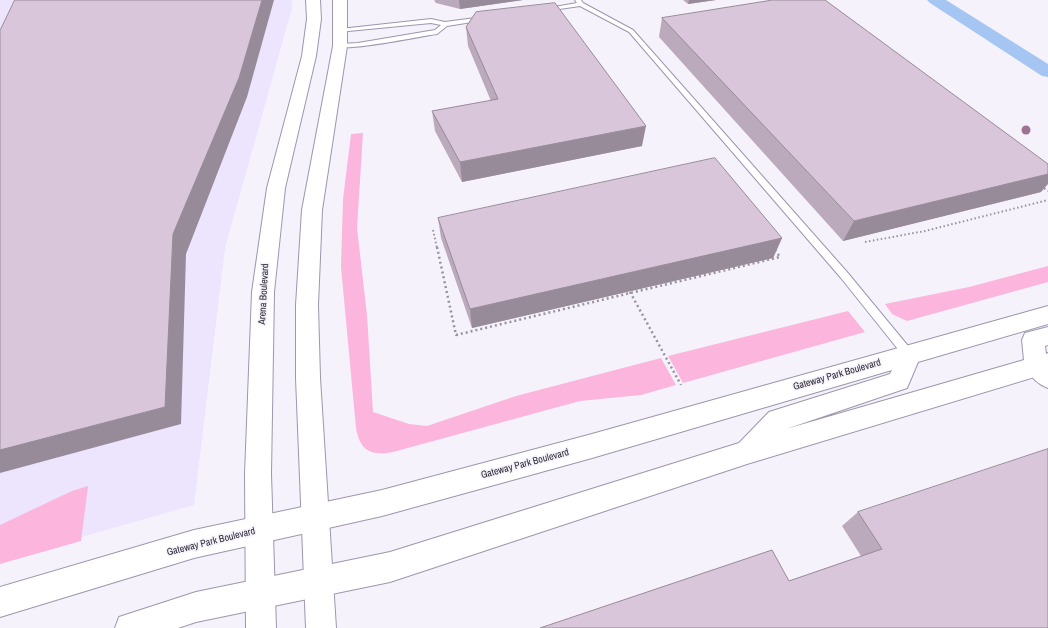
<!DOCTYPE html>
<style>
body{margin:0}
canvas{display:block;background:#f5f2fc}
</style>
<canvas width="1048" height="628"></canvas>
<script>
const ctx = document.querySelector('canvas').getContext('2d');
ctx.lineJoin = 'round';
function fill(path, color) { ctx.fillStyle = color; ctx.fill(path, 'evenodd'); }
function trace(path, color, width, dash) { ctx.strokeStyle = color; ctx.lineWidth = width; ctx.lineCap = dash ? 'butt' : 'round'; ctx.setLineDash(dash || []); ctx.stroke(path); }
function label(font, color, halo, rows, align = 'center') {
  ctx.font = font + ' "Archivo Narrow",sans-serif'; ctx.lineWidth = 3; ctx.setLineDash([]); ctx.textBaseline = 'middle'; ctx.strokeStyle = halo; ctx.fillStyle = color; for (const [text, x, y, turn = 0] of rows) {
    ctx.save(); ctx.translate(x, y); ctx.rotate((+turn || 0) * Math.PI / 180); ctx.textAlign = isNaN(turn) ? turn : align; if (halo) ctx.strokeText(text, 0, 0); ctx.fillText(text, 0, 0); ctx.restore();
  }
}
const built = new Path2D(`
 M0,0H292V8L225,248L194,505L0,560Z`);
const green = new Path2D(`
 M363,133L357,228L367,315L373,412L409,424L427,426L516,396L661,358L676,385L641,395L580,401L393,452C371,456 360,451 356,428L341,267L343,199L351,134Z
 M1048,266V282L907,321L892,314L885,304L969,287Z
 M848,311L865,332L683,383L668,356Z
 M88,486L81,541L0,564V525L72,491Z`);
const canal = new Path2D(`
 M927,0H946L1048,64V77L1042,76L930,3Z`);
const pathFar1 = new Path2D(`
 M1041,186L1048,191
 M433,230L437,248
 M865,242L925,231L1048,200`);
const path = new Path2D(`
 M437,247L456,335L780,257L775,250
 M630,292L681,385`);
const service = new Path2D(`
 M575,0H581L583,3L633,30L847,272L913,352L914,355L913,358L909,359L905,358L841,278L629,32L580,6L546,11L543,9L577,3Z
 M483,17L485,18V20L447,26L437,34C422,36 345,52 337,46L340,44L358,43L435,30L441,25L431,23L338,32V30L340,29L431,19L445,22Z`);
const minor = new Path2D(`
 M1036,357L1044,359L1048,363V388C1037,384 1030,376 1025,366L1028,359Z`);
const tertiary = new Path2D(`
 M1048,306V324L918,362L907,388L786,429L1024,360L1022,340L1025,333L1048,327V345L1045,346L1046,354L1048,353V373L747,464L390,582L196,622L178,628H115L119,617L196,592L390,552L739,443L769,412L890,374L892,370L592,458L382,516L194,558L0,617V587L194,530L382,490L592,434Z`);
const secondary = new Path2D(`
 M306,0H320L321,19L316,56L285,188L274,292L271,474L276,628H246L245,474L252,292L267,188L302,56L307,19Z
 M333,0H347V46L322,210L318,305L320,378L336,628H306L296,378V305L302,210L333,46Z`);
const trees = [
 [1026,130]
];
const wall = new Path2D(`
 M434,0H523L460,9L436,3Z
 M683,0H716L688,4Z
 M662,18L1041,192L843,241L659,37Z
 M466,27L642,146L462,182L435,131L432,111L491,101L468,46Z
 M438,218L782,238L773,258L472,328L441,238Z
 M858,512L1048,628L789,581L861,556L842,526Z`);
const shadedWall = new Path2D(`
 M262,0H274L247,97L186,254L181,424L0,473V450L173,234Z
 M459,0H523L460,9Z
 M689,0H716L688,4Z
 M646,126L642,146L462,182L460,162Z
 M1048,174V184L1041,192L843,241L854,221Z
 M782,238L773,258L472,328L470,309Z`);
const building = new Path2D(`
 M15,0H262L239,78L173,234L165,407L0,450V31Z
 M773,0H825L1048,164V174L854,221L662,18Z
 M555,3L646,126L460,162L432,111L498,99L466,27L476,12Z
 M715,158L782,238L470,309L438,218Z
 M1048,449V628H540L772,550L789,581L882,549L858,512Z`);
const streetNames = [
 ["Arena Boulevard",264,294,-87],
 ["Gateway Park Boulevard",837,375,-16],
 ["Gateway Park Boulevard",525,464,-15],
 ["Gateway Park Boulevard",211,542,-14]
];
fill(built, '#ede4fd');
fill(green, '#fcb5dc');
fill(canal, '#a5c5f3');
trace(service, '#9e96ad', 2);
trace(minor, '#9e96ad', 2);
trace(tertiary, '#9e96ad', 2);
trace(secondary, '#9e96ad', 2);
trace(pathFar1, '#97939d', 2, [1.5, 2.5]);
trace(path, '#97939d', 2.5, [2, 3]);
fill(service, '#fff');
fill(minor, '#fff');
fill(tertiary, '#fff');
fill(secondary, '#fff');
ctx.fillStyle = '#9f7294';
for (const [x, y] of trees) { ctx.beginPath(); ctx.arc(x, y, 4.5, 0, 2 * Math.PI); ctx.fill(); }
fill(wall, '#bab');
fill(shadedWall, '#988b99');
fill(building, '#d9c6da');
trace(building, '#988b99', 1);
label('10px', '#2f2b35', '#f5f2fc', streetNames);
</script>
